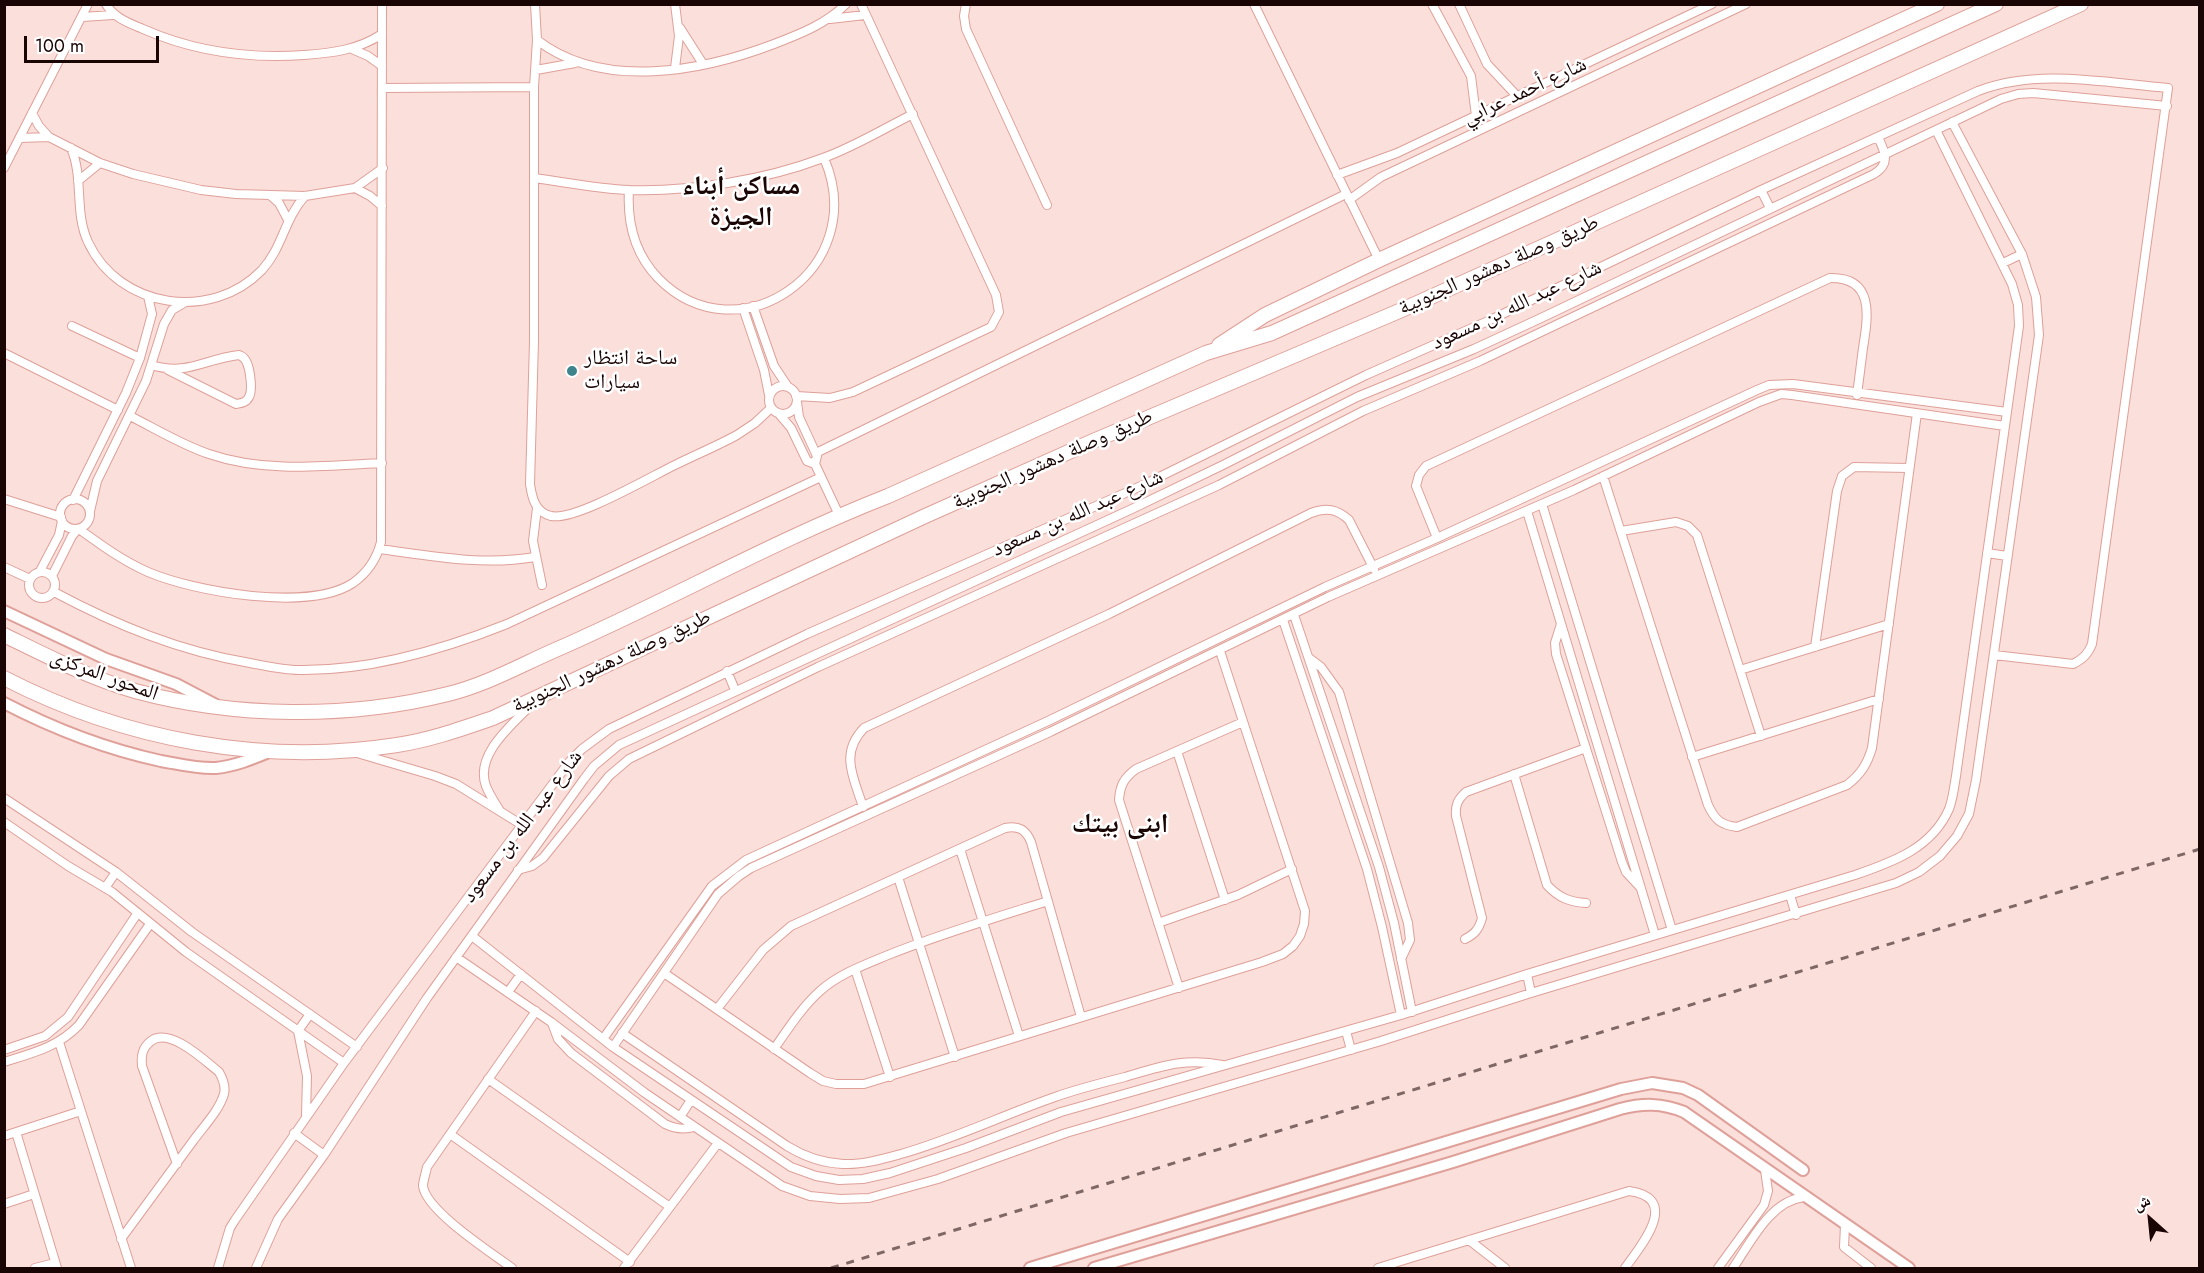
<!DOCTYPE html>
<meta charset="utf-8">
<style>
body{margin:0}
#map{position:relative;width:2204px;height:1273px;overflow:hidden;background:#fadfdb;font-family:Jost,"Noto Naskh Arabic",sans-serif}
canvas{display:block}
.frame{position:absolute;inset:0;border:6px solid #180504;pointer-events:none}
.north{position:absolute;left:2120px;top:1189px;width:60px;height:60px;-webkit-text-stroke:4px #fff;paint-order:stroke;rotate:333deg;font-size:16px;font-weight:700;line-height:24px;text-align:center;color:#180504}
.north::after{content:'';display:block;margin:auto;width:21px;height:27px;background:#180504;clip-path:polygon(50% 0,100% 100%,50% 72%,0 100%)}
.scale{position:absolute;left:24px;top:36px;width:135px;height:27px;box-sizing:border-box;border:3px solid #180504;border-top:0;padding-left:8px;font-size:18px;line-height:21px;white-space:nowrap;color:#180504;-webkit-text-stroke:4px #fff;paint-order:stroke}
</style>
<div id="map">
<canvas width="2204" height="1273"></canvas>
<div class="frame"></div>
<div class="north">ش</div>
<div class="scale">100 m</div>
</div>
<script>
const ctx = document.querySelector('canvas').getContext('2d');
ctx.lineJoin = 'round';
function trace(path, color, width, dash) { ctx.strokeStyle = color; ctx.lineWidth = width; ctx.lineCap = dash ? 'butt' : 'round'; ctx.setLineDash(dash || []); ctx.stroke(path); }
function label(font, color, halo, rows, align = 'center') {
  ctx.font = font + ' Jost,"Noto Naskh Arabic",sans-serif'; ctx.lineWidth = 5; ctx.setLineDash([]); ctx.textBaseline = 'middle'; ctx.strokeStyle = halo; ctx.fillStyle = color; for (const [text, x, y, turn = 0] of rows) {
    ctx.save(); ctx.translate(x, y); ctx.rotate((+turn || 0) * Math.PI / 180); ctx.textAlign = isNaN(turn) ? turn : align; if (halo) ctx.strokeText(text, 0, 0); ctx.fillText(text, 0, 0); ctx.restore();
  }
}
const street = new Path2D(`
 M106,4C114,18 129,23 143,29C195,52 247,59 304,55C332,53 358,50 382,34
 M535,4L537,40L534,87V341L530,484C532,498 535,512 551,516C575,521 650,477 675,465C695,455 717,446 737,435L755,423L771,408
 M966,4L964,16L966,29L1047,205
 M1254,4L1379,260
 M1432,4L1471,76L1476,116
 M1459,4L1487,64L1517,96
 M82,17L113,15
 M830,19L865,15
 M680,28L703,64
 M537,40C603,91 703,71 774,44C800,34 826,24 846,4
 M352,49L368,56L382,66
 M675,68L679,36L675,4
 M536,70L575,63
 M383,88L534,87
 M32,113L39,126L49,137L100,163L133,174L201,190L236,194L305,196L355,188L383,168
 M20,138L49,137
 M71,148C84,178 74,212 88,242C119,309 212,322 262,270C283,247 284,219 305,196
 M4,168L88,4
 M1337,175L1397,153L1712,4
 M534,178C565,182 597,189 629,190C691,192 765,180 823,158C854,147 883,129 913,114
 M78,181L100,163
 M355,188L370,196L382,206
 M629,190C627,223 634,253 658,278C738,360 872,269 824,158
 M1761,190L1770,208
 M271,196L279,203L288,220
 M1349,200L1381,177L1746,4
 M2003,263L2022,254
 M753,306L774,366L788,387
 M743,308L764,370L769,395
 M72,326L140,358
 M4,353L118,410
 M151,365C188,376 204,359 239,355C243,357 244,357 246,361C250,368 253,390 249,397C246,403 241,403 236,404L168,370
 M769 400a14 14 0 1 1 28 0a14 14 0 1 1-28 0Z
 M796,396L830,398L853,392L991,327L999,312L996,295L861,4
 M797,402L799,417L817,456L815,464
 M779,414L791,428L807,461L815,464L839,515
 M130,416C156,429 182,445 209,454C264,473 325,466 382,463
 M816,453L1346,194
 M1603,476L1708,805C1715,820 1721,825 1737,827L1847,785C1860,775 1867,765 1872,748L1917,413
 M4,499L61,517
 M60 514a15 15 0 1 1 30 0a15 15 0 1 1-30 0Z
 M73,500L126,393L140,358L152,314L148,296
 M1542,504L1672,930
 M537,508L533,541L542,585
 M90,511L97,481L146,381L164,324L172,310L184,303
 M1527,511L1655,935
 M79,529C101,545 123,561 148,572C195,592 309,612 353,583C367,573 377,558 381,542L382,4
 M1621,531L1676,522L1688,526L1697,535L1761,736
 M1437,538L1416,486L1419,475L1426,466L1830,278C1875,277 1868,317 1863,348C1861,364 1859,380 1857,395
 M379,549C432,556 482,566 535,557
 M1987,553L2007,556
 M4,567L30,579
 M40,571L59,535L62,521
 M29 585a13 13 0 1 1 26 0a13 13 0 1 1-26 0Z
 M52,576L72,536L78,529
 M54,592C116,625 179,651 250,663C266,666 283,670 299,670C370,671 442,650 507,624L821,477
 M1294,615L1379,867L1394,923L1412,1012
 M1283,620L1367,869L1382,927L1401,1015
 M1561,624L1555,643L1556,654L1622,862L1626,872L1640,887
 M1815,647L1837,491L1842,476L1854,467L1909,468
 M1309,658L1321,667L1339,692L1408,923L1410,940L1401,959
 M1740,670L1889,624
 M727,671L735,690
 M1177,751L1225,900
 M357,753L435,776L456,784L522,825
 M1692,757L1879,699
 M1514,774L1547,885C1559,898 1570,902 1586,903
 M4,798L116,872L192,932L357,1047
 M863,807C854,778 839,754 864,728L1109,614L1311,513C1326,507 1337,509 1349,520L1374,569
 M500,811C495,803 489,794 486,786C474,754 514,723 533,703
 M4,822L68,866L112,892L186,952L344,1063
 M960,849L1019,1036
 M518,870L532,866L543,858L609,776L629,759L818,667L1219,485L1363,411L1480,361L1874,174C1891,164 1885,152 1878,137
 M898,877L955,1057
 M105,888L116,872
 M1790,895L1796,915
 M1158,923L1238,895L1292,869
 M472,936L613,1047L791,1167L816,1176L839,1180L863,1179L890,1173L966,1148L1061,1112L1401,1015L1527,974L1855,875C1893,862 1932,848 1949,809C1953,799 1954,787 1956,776L2019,326L2018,305L2012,284L1936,130
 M1465,939C1475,934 1479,929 1482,918L1456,816C1455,805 1458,799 1466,792L1586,748
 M456,957L551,1022L645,1093L782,1186L810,1196L840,1199L869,1198L938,1179L1066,1133L1381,1041L1531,993L1896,883L1919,872L1940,856L1957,836L1969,814L1976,780L2039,335L2036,297L2022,254L1952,122
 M855,969L890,1077
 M664,973L810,1073L823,1081L836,1084H864L1262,962L1283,954L1293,946L1300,936L1304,924L1305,911L1220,651
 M1527,974L1531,993
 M1179,988L1119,800C1120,785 1124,778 1136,769L1243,722
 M508,992L521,974
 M717,1009L763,950L791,926L1005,828C1019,825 1026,830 1031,842L1081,1017
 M552,1023L558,1039L571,1053L665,1124C675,1129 683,1130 694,1127
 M1346,1031L1351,1050
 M622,1033L787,1146C805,1157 822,1163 843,1164C862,1165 883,1159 901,1154C954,1139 1003,1115 1055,1097C1077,1089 1101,1083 1125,1077C1159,1067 1186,1057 1222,1065
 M603,1039L712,886L746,860L1048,721L1325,587L1437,538L1757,390L1769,385L1793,384L2007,412
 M59,1042L131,1268
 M613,1047L718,894L739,876L751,868L1050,732L1328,597L1574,490L1759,402L1781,394L1792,395L2005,426
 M774,1049C788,1029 802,1007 820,991C839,974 864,965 888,955C940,934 994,918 1048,901
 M4,1050L45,1036L68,1017L137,914
 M4,1062C33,1053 58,1047 79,1025L150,924
 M488,1079L670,1207
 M306,1116L307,1076L298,1031L310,1014
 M680,1117L691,1100
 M16,1132L57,1268
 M294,1133L324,1155
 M450,1134L630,1262
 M4,1136L81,1111
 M4,1204L34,1194
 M1845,1225L1844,1247L1871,1268
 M121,1239C145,1206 169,1174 193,1141C203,1127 219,1111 224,1094C226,1086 223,1079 219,1072C204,1060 170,1027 151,1041C142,1048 141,1056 142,1066L177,1164
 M1469,1240L1505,1268
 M35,1268L55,1263
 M218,1268L230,1228L235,1220L344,1063L570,761L582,749L609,729L807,634L1141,486L1366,375L1488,321L1761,190L1978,91C2039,68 2105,83 2168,88L2092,644C2088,654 2083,659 2073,664L1994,655
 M256,1268L278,1219L324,1155L427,998L584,779L594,766L619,745L1134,508L1223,465L1357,397L1474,349L1539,319L2001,99L2018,94L2033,93L2167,106
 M512,1268C492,1253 426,1211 423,1186C423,1181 426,1173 427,1167L536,1011
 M624,1268L718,1143
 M1378,1268L1629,1191C1683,1198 1639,1248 1625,1268
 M1718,1268L1764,1205L1768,1191L1765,1170
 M1733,1268C1751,1242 1770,1201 1804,1197`);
const secondary = new Path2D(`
 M4,611L106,659L176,684L216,705
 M4,703C54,729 106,749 161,761C179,764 197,769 216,768C235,766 252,759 269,752
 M1030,1268L1621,1089L1652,1083L1683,1088L1698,1095L1803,1170
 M1094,1268L1453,1162L1620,1109C1643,1103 1662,1103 1684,1112L1909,1268`);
const highway = new Path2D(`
 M1219,345L1265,315L1379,260L1937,4
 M4,635C47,656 89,678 135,691C235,718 348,719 448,694C485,685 519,666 553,651C666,602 773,541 888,496L1206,353L1272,333L1996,4
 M4,678C124,740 263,766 397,745C430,740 461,729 493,718L923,517L1091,442L1404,309L2081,4`);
const rail = new Path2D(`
 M831,1268L2200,849`);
const markers = [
 [572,371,6,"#3d848d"]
];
const streetNames = [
 ["شارع أحمد عرابي",1525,92,-25],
 ["طريق وصلة دهشور الجنوبية",1499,266,-24],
 ["شارع عبد الله بن مسعود",1517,306,-25],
 ["طريق وصلة دهشور الجنوبية",1053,460,-24],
 ["شارع عبد الله بن مسعود",1078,514,-24],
 ["طريق وصلة دهشور الجنوبية",612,662,-25],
 ["المحور المركزى",104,676,20],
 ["شارع عبد الله بن مسعود",523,827,-53]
];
const poiNames = [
 ["ساحة انتظار",584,359],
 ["سيارات",584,383]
];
const districtNames = [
 ["مساكن أبناء",741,187],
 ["الجيزة",741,218],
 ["ابنى بيتك",1120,825]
];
trace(street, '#dfa099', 10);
trace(secondary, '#dfa099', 14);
trace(highway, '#dfa099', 16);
trace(street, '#fff', 8);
trace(secondary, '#fff', 10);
trace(highway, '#fff', 14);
trace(rail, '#7e6765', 3, [8, 8]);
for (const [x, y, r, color] of markers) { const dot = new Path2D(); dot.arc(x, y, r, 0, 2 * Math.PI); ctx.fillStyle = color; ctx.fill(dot); trace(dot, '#fff', 2); }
label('21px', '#180504', '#fff', streetNames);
label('21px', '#180504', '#fff', poiNames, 'left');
label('bold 27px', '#180504', '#fff', districtNames);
</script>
